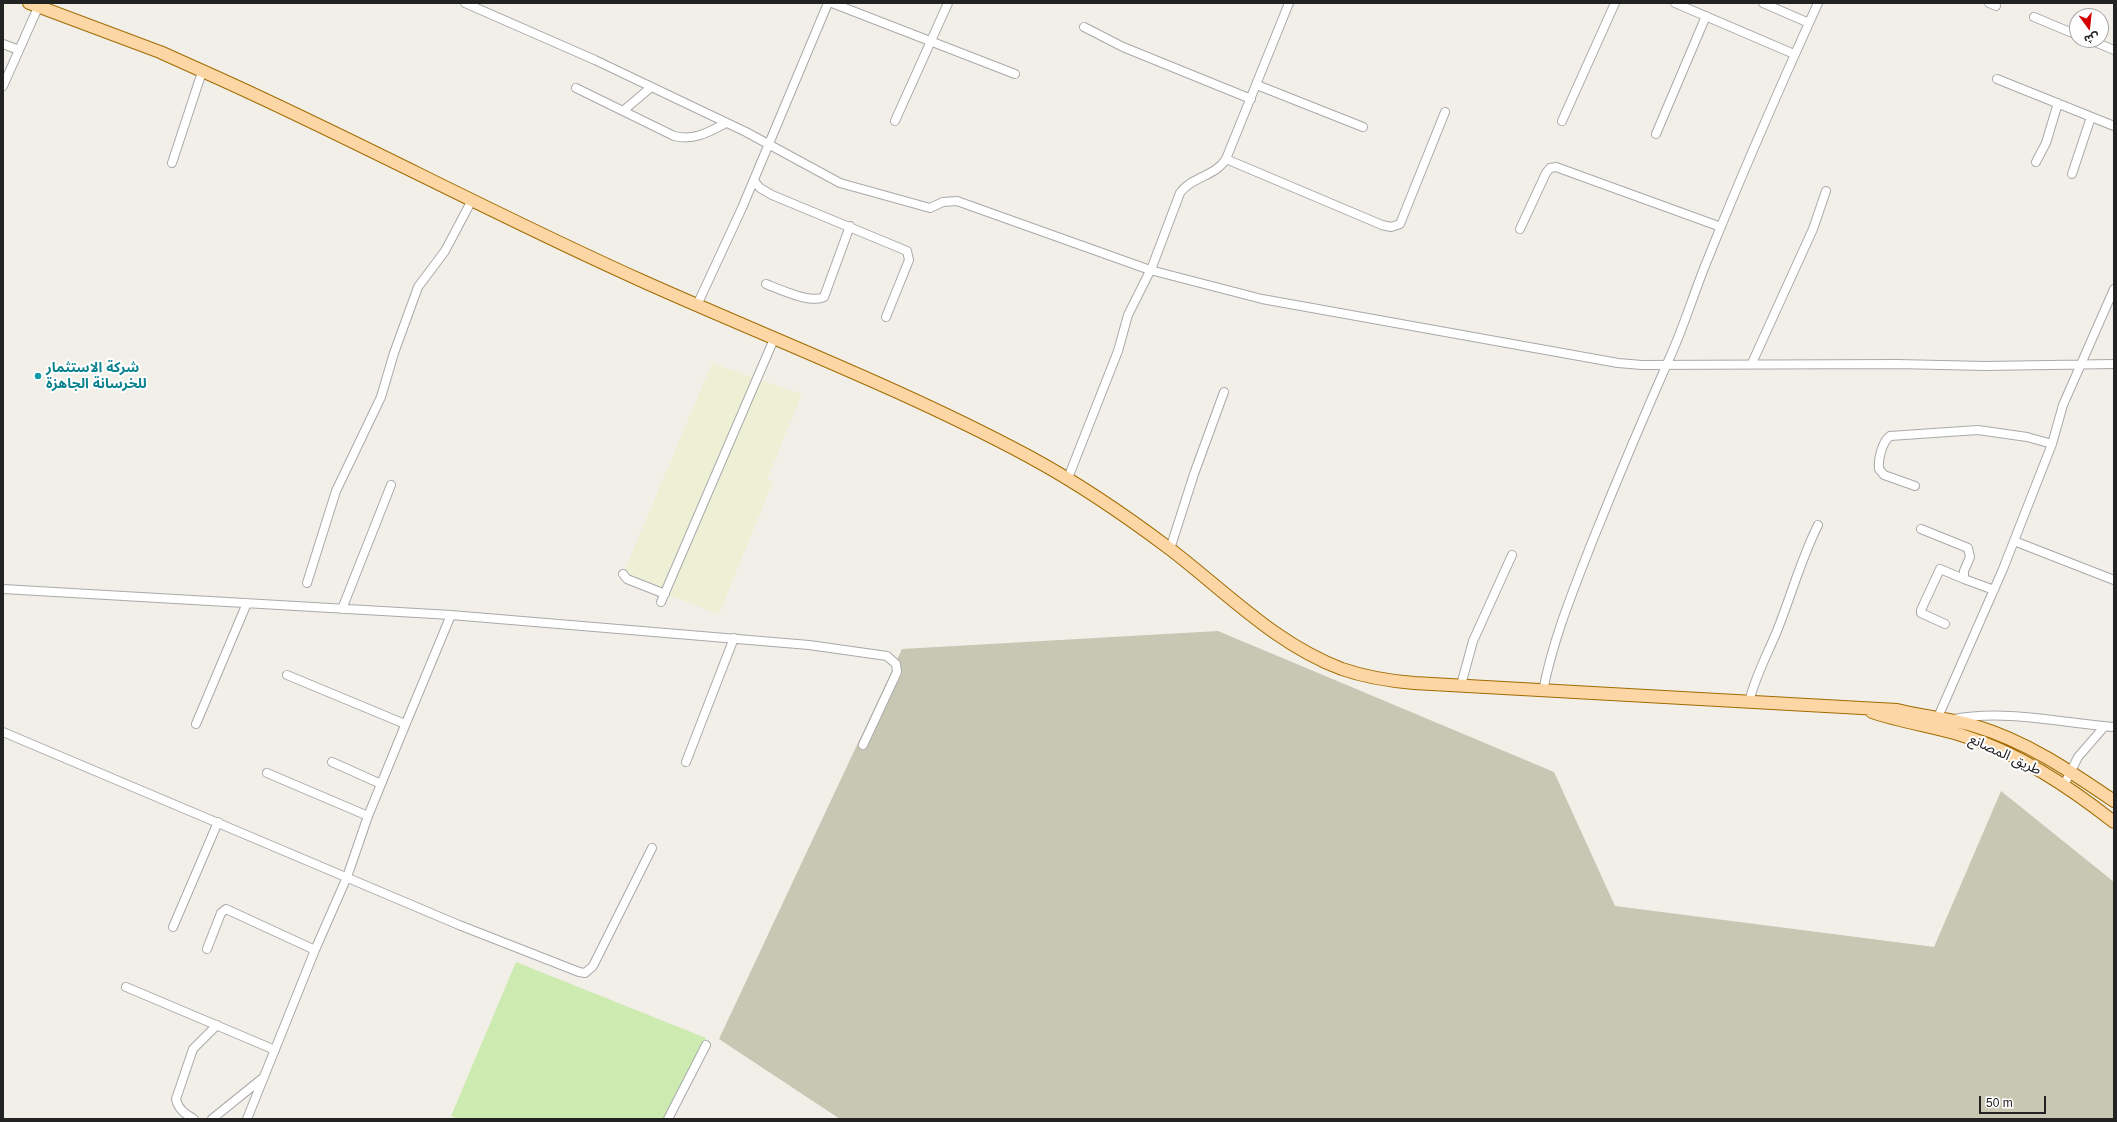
<!DOCTYPE html>
<meta charset="utf-8">
<style>
body{margin:0}
#map{position:relative;width:2117px;height:1122px;overflow:hidden;background:#f2efe9;font-family:Helvetica,"Noto Sans Arabic",sans-serif}
canvas{display:block}
.frame{position:absolute;inset:0;border:4px solid #222;pointer-events:none}
.north{position:absolute;left:2069px;top:8px;width:40px;height:40px;box-sizing:border-box;background:#fff;border:1px solid #a7a7a7;border-radius:50%;rotate:165deg;font-size:11px;font-weight:700;line-height:16px;text-align:center;color:#222}
.north::after{content:'';display:block;margin:auto;width:14px;height:18px;background:#d40000;clip-path:polygon(50% 0,100% 100%,50% 72%,0 100%)}
.scale{position:absolute;left:1979px;top:1096px;width:67px;height:18px;box-sizing:border-box;border:2px solid #222;border-top:0;padding-left:5px;font-size:12px;line-height:14px;white-space:nowrap;color:#222;-webkit-text-stroke:3px #fff;paint-order:stroke}
</style>
<div id="map">
<canvas width="2117" height="1122"></canvas>
<div class="frame"></div>
<div class="north">ش</div>
<div class="scale">50 m</div>
</div>
<script>
const ctx = document.querySelector('canvas').getContext('2d');
ctx.lineJoin = 'round';
function fill(path, color) { ctx.fillStyle = color; ctx.fill(path, 'evenodd'); }
function trace(path, color, width, dash) { ctx.strokeStyle = color; ctx.lineWidth = width; ctx.lineCap = dash ? 'butt' : 'round'; ctx.setLineDash(dash || []); ctx.stroke(path); }
function label(font, color, halo, rows, align = 'center') {
  ctx.font = font + ' Helvetica,"Noto Sans Arabic",sans-serif'; ctx.lineWidth = 4; ctx.setLineDash([]); ctx.textBaseline = 'middle'; ctx.strokeStyle = halo; ctx.fillStyle = color; for (const [text, x, y, turn = 0] of rows) {
    ctx.save(); ctx.translate(x, y); ctx.rotate((+turn || 0) * Math.PI / 180); ctx.textAlign = isNaN(turn) ? turn : align; if (halo) ctx.strokeText(text, 0, 0); ctx.fillText(text, 0, 0); ctx.restore();
  }
}
const construction = new Path2D(`
 M1218,631L1554,772L1615,906L1934,947L2001,791L2114,882V1119H840L719,1039L902,649Z`);
const farmland = new Path2D(`
 M712,363L802,394L767,480L773,482L719,614L665,594L623,574Z`);
const grass = new Path2D(`
 M516,962L706,1038L667,1119H458L451,1116Z`);
const street = new Path2D(`
 M465,3L595,60L746,132L840,183L930,208L943,202L957,201L1150,270L1262,299L1618,363L1642,365L1897,364L1985,366L2114,364
 M832,3L1015,74
 M1675,3L1794,54
 M1763,3L1809,23
 M1989,3L1996,6
 M2034,17L2077,35
 M1084,27L1123,47L1251,99
 M2090,40L2114,50
 M3,44L19,50
 M1997,79L2114,126
 M1257,85L1363,127
 M3,86L40,3
 M576,88L674,136C694,141 709,132 726,123
 M623,111L650,88
 M895,121L948,3
 M1562,121L1615,3
 M1656,134L1706,16
 M1226,159L1382,225L1391,227L1400,224L1445,112
 M2036,162L2046,143L2058,103
 M172,163L202,72
 M2072,174L2091,117
 M754,181L760,188L772,195L907,251L909,260L886,317
 M1520,229L1546,173L1550,168L1556,167L1721,227
 M766,284C779,289 811,304 824,297L850,226
 M697,305L742,208L828,3
 M1752,363L1813,229L1826,191
 M1068,478L1118,351L1128,315L1152,267L1180,193C1191,177 1216,176 1226,159L1289,3
 M1915,486L1884,475L1879,469C1878,459 1882,442 1890,436L1978,430L2027,437L2052,444
 M1921,529L1968,548L1970,557L1964,571V579L1994,590
 M2014,541L2114,580
 M1170,549L1194,474L1224,392
 M623,574L627,579L665,594
 M307,583L336,491L381,397L394,353L418,287L445,251L472,200
 M3,589L451,615L809,645L887,656L896,664L897,672L863,745
 M661,602L774,339
 M342,609L391,485
 M1945,624L1921,613V610L1940,569L1964,579
 M287,675L405,724
 M1461,685L1473,641L1512,555
 M1543,691C1553,639 1573,591 1592,542C1617,480 1643,418 1670,357C1685,324 1695,289 1709,256C1743,171 1780,87 1818,3
 M1749,702C1755,677 1767,655 1777,631C1791,596 1801,559 1818,525
 M1938,717L2003,569L2052,444L2063,405L2114,289
 M1954,719C2004,709 2063,723 2114,727
 M196,724L247,603
 M3,732L459,925L579,972L585,973L593,966L652,848
 M332,762L381,784
 M686,762L734,638
 M267,773L368,816
 M2064,785L2078,757L2104,727
 M173,927L218,822
 M207,949L221,913L226,909L315,950
 M126,987L275,1050
 M194,1119C185,1114 178,1109 176,1099L193,1049L217,1025
 M212,1119L264,1077
 M247,1119L315,950L347,877L368,816L404,728L451,615
 M668,1119L706,1045`);
const primary = new Path2D(`
 M29,3L160,52L218,78C360,142 497,216 640,280C769,338 903,389 1028,456C1078,483 1125,515 1170,549C1225,591 1275,644 1342,669C1365,677 1390,681 1414,683L1897,710C1923,717 1949,718 1975,726C2026,741 2070,771 2114,801
 M1872,712C1901,722 1931,726 1961,735C2017,752 2068,786 2114,822`);
const markers = [
 [38,376,4,"#0f9aa8"]
];
const cultureNames = [
 ["شركة الاستثمار",46,368],
 ["للخرسانة الجاهزة",46,384]
];
const streetNames = [
 ["طريق المصانع",2005,755,25]
];
fill(construction, '#c7c7b4');
fill(farmland, '#eef0d5');
fill(grass, '#cdebb0');
trace(street, '#a9a9a9', 10);
trace(primary, '#a06b00', 14);
trace(street, '#fff', 8);
trace(primary, '#fcd6a4', 12);
for (const [x, y, r, color] of markers) { const dot = new Path2D(); dot.arc(x, y, r, 0, 2 * Math.PI); ctx.fillStyle = color; ctx.fill(dot); trace(dot, '#fff', 1.5); }
label('bold 14px', '#0d838f', '#fff', cultureNames, 'left');
label('14px', '#222', '#fff', streetNames);
</script>
